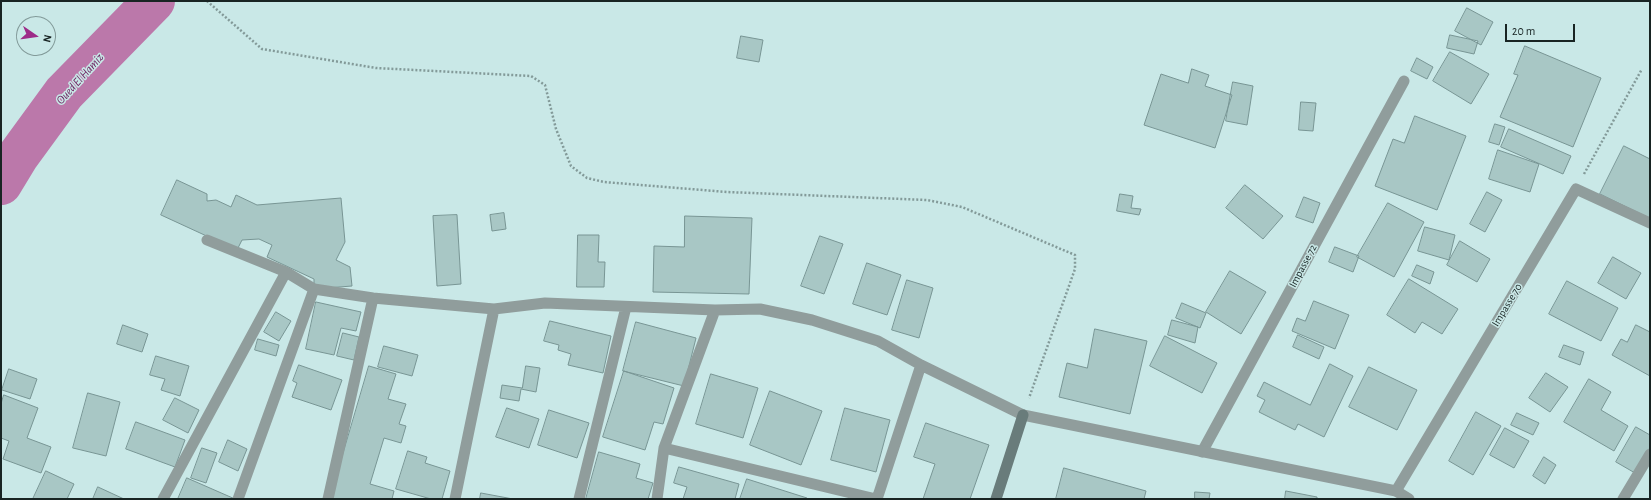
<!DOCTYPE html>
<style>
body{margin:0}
#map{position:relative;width:1651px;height:500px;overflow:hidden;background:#c9e8e7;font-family:"Alegreya Sans",sans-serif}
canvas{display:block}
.frame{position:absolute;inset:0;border:2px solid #182423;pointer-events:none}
.north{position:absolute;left:16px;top:16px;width:40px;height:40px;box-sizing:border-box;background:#c9e8e7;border:1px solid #829a99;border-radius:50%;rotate:103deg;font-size:11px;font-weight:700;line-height:16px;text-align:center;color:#182423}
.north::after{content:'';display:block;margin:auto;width:14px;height:18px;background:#9d2b88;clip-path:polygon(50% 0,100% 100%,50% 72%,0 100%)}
.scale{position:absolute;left:1505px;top:24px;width:70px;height:18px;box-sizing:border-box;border:2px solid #182423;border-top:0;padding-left:5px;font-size:12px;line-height:14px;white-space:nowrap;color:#182423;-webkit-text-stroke:3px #c9e8e7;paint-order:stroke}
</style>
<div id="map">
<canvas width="1651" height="500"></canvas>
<div class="frame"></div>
<div class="north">N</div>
<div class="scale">20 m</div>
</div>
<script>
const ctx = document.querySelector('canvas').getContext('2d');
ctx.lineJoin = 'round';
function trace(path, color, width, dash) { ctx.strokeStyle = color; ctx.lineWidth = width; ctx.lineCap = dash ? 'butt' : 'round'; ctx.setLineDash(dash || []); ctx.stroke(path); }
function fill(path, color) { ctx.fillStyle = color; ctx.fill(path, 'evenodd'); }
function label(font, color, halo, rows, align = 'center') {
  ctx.font = font + ' "Alegreya Sans",sans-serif'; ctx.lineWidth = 3; ctx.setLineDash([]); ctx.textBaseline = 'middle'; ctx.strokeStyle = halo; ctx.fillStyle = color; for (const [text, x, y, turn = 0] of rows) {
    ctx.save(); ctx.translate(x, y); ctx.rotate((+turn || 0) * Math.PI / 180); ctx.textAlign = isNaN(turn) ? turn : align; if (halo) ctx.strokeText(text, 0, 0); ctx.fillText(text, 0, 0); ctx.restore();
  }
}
const river = new Path2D(`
 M1,184L18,156L64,93L154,1`);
const building = new Path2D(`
 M1467,8L1493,22L1481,45L1455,31Z
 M1450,35L1478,41L1474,54L1447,48Z
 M741,36L763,40L759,62L737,58Z
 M1525,46L1601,78L1573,147L1500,117L1518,75L1514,74Z
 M1450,52L1489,74L1471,104L1433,81Z
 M1417,58L1433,67L1427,79L1411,71Z
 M1192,69L1209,75L1205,86L1232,95L1215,148L1144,125L1161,74L1188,83Z
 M1233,82L1253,86L1247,125L1226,121Z
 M1301,102L1316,103L1313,131L1299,130Z
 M1415,116L1466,136L1437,210L1375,186L1393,139L1404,143Z
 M1495,124L1505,127L1499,145L1489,142Z
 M1509,129L1571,156L1563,174L1501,147Z
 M1624,146L1650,159V215L1649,218L1600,194Z
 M1498,150L1539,164L1530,192L1489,179Z
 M177,180L207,194V201L216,200L231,207L236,195L257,205L341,198L345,242L336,260L350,267L352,286L314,289V279L267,257L272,245L259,239L242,240L237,250L161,215Z
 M1245,185L1283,216L1263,239L1226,208Z
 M1487,192L1502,200L1485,232L1470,224Z
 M1120,194L1133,196L1131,208L1141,209L1139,215L1117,211Z
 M1304,197L1320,203L1313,223L1296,217Z
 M1388,203L1424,222L1394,277L1357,257Z
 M504,213L506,229L492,231L490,215Z
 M457,215L461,284L437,286L433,216Z
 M685,216L752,218L749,294L653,292L654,246L684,247Z
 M1425,227L1455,235L1449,260L1418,251Z
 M578,235H599L598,262H605L604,287H577Z
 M820,236L843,244L824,294L801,286Z
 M1460,241L1490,259L1477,282L1447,265Z
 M1335,247L1359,256L1353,272L1329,262Z
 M1613,257L1641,273L1626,299L1598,283Z
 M867,263L901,275L887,315L853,304Z
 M1417,265L1434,272L1430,284L1412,276Z
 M1230,271L1266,292L1241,334L1206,312Z
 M1409,279L1458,309L1442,334L1422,322L1415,333L1387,315Z
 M907,280L933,288L919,338L892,330Z
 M1567,281L1618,308L1601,341L1549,314Z
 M1314,301L1349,315L1335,349L1292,331L1297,318L1305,321Z
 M316,302L361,312L356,331L341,328L334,355L306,349Z
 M1182,303L1206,313L1200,328L1176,318Z
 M276,312L291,321L279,341L264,332Z
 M1172,320L1198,327L1195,343L1168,335Z
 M550,321L611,336L603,373L568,365L571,354L558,350L559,345L544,341Z
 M636,322L696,338L684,386L623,371Z
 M123,325L148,334L142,352L117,344Z
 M1636,325L1650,332V376L1612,355L1621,339L1627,342Z
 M1095,329L1147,341L1130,414L1059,397L1067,363L1087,368Z
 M343,333L359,337L354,360L337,356Z
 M1298,335L1324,347L1319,359L1293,347Z
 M1165,336L1217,363L1202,393L1150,366Z
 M258,339L279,345L276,356L255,350Z
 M1564,345L1584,352L1580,365L1559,357Z
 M384,346L418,355L412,376L378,367Z
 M156,356L189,366L180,396L161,390L165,379L150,375Z
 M1330,364L1353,376L1324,437L1298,424L1295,430L1259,412L1265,400L1257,396L1264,382L1310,405Z
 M299,365L342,380L331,410L292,397L297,383L293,381Z
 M369,366L396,374L388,399L406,404L399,424L406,426L401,443L384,438L370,484L394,491L392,499H330Z
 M526,366L540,368L536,392L521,389L519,401L500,398L502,385L522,388Z
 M1369,367L1417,390L1397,430L1349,407Z
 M9,369L37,379L30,399L2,390Z
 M624,371L674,388L663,424L654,422L645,450L603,437Z
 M1546,373L1568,387L1550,412L1529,398Z
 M711,374L758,388L743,438L696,424Z
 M1589,379L1611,392L1601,410L1628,426L1614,451L1564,422Z
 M770,391L822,411L801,465L750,445Z
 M88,393L120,402L106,456L73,448Z
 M4,395L38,408L27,438L51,447L41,473L3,459L9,441L1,438V404Z
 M175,398L199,410L188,433L163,420Z
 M507,408L539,419L529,448L496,437Z
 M845,408L890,420L876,472L831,460Z
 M549,410L589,423L577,458L538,445Z
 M1476,412L1501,426L1473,475L1449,461Z
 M1517,413L1539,423L1533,435L1511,425Z
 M136,422L185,440L175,467L126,449Z
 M926,423L989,445L970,499H923L935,464L914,457Z
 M1636,427L1650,435V448L1635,473L1616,462Z
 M1505,428L1529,441L1514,468L1490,455Z
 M228,440L247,449L238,471L219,462Z
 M202,448L217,453L206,483L191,478Z
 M408,451L427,457L425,463L450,471L442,499H431L396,489Z
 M599,452L640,464L636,478L653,483L648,499H586Z
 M1544,457L1556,465L1545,484L1533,476Z
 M679,467L739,484L735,499H683L687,487L674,483Z
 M1064,468L1146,491L1144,499H1056Z
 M46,471L74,484L67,499H33Z
 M187,478L235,499H178Z
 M747,479L807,498L806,499H740Z
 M98,487L124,499H93Z
 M1286,491L1317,497V499H1285Z
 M1195,492L1210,493L1209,499H1195Z
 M481,493L513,499H480Z`);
const path = new Path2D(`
 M207,1L262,49L376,68L531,76L545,85L556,129L571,166L587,178L604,182L727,192L927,200L962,207L1075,255V269L1029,398
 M1584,174L1642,69`);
const minor = new Path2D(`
 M207,240L286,272L314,289L373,298L494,309L545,303L715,310L760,309L812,320L878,341L921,365L1023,415
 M664,448L876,499
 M1202,452L1404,81
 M1396,491L1576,189L1650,223
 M163,499L286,272
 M238,499L314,289
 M328,499L373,298
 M455,499L494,309
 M579,499L626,307
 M657,499L664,448L715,310
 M877,499L921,365
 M1623,499L1650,454`);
const tertiary = new Path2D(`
 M1023,415L1396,491L1409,499`);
const secondary = new Path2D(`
 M996,499L1023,415`);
const streetNames = [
 ["Impasse 72",1303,266,-62],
 ["Impasse 70",1507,305,-59]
];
const waterNames = [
 ["Oued El Hamiz",80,79,-48]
];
trace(river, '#bb78aa', 42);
fill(building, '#a8c7c5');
trace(building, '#789594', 1);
trace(path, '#839a99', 2.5, [2, 2]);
trace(minor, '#909d9c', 11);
trace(tertiary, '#909d9c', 11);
trace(secondary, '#697c7b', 11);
label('11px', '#182423', '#c9e8e7', streetNames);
label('italic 12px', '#6b1b5c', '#c9e8e7', waterNames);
</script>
